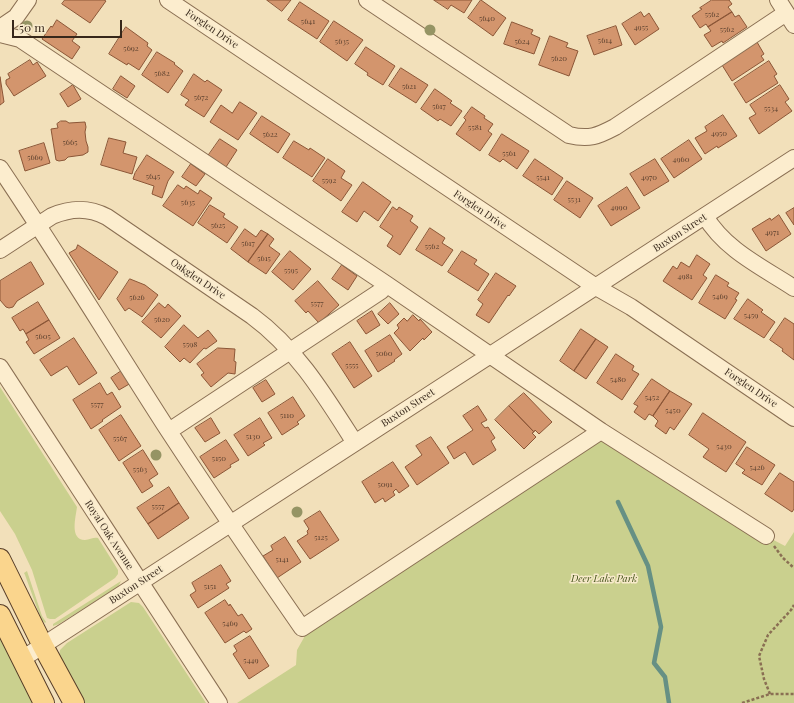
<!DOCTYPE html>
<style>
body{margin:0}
#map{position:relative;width:794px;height:703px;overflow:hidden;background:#f2e0ba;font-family:"Playfair Display",serif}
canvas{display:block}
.scale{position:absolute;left:12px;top:20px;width:110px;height:18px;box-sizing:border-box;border:2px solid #37271a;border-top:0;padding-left:5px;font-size:12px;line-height:14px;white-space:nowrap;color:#37271a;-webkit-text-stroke:3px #f8eacb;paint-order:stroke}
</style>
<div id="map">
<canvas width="794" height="703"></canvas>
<div class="scale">50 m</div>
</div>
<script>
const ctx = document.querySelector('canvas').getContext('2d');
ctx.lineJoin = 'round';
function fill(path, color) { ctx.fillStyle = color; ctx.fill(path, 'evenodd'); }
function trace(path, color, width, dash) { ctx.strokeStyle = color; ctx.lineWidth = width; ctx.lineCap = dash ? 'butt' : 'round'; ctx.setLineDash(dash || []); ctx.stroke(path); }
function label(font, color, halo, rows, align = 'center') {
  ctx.font = font + ' "Playfair Display",serif'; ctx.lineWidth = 3; ctx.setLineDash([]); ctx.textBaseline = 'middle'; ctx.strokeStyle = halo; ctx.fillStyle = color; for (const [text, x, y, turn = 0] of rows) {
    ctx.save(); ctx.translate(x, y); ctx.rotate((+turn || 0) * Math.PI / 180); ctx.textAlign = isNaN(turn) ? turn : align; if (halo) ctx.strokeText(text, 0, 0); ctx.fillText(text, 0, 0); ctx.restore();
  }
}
const green = new Path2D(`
 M0,387L77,507C76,516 69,540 85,540C90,540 93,537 98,538L118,570V574L115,578L55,619H50L47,618L32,570L15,534L0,511Z
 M601,431L766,536L785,546L794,532V703H237L296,665L297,650L306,634Z
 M27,571L42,616L46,622L45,623L41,619L25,575L24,573Z
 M121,581L118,587L59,624L53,626V624Z
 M131,602L139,603L143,607L206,703H84L59,656L60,650L67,643Z
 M0,637L34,703H0Z`);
const stream = new Path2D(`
 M618,502L648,566L661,627L654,663L665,677L669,703`);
const building = new Path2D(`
 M65,0H104L106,1L90,23L62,4Z
 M267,0H291L282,11Z
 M434,0H472L464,13L451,5L448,9Z
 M481,0L506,18L493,36L468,18Z
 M712,0H729L732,4L728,7L732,12L708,27L706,24L700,28L692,16L702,9L700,8Z
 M300,2L329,21L317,39L288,20Z
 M641,12L644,17L649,13L659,29L635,45L622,24Z
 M732,12L735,17L739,15L747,27L723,43L722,41L712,47L704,35L711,31L708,27Z
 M57,20L77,34L72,41L80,47L72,59L42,39L51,26L52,27Z
 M334,21L363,40L347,61L320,42Z
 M512,22L533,30L531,34L540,38L534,54L504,44Z
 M616,26L622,45L594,55L587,36Z
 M126,27L148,43L147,46L152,50L139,70L128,63L127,65L109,54Z
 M550,36L568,43L566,47L578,51L569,76L539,65Z
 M757,42L764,54L761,56L764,60L732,81L722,65Z
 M366,47L395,66L383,85L367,75L368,73L355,64Z
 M157,52L175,63L174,64L183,71L168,93L142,75Z
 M30,60L33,65L37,62L46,76L14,96L6,84V80L10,78L8,74Z
 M769,61L777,74L774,76L778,83L746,103L734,84Z
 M401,68L428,85L416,103L389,86Z
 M194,74L205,82L207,80L222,90L204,117L185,105L189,100L181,95Z
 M121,76L135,86L127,98L113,89Z
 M0,77L4,102L0,105Z
 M73,85L81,99L68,107L60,94Z
 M780,85L789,99L785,102L792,111L759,134L749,118L756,114L750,105Z
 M435,89L452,101L450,103L462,111L451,126L440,119L438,121L421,109Z
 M240,102L257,113L238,140L210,122L221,105L232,113Z
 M472,107L485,116L484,118L493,124L488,131L492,134L480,151L456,134L466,120L464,118Z
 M723,115L737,136L718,148L717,146L705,154L695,138L707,131L705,127Z
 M262,116L290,134L278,153L250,134Z
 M61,121H66L69,123L85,122L86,127L85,132L86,141L88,147V152L83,155L68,157L65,160L59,161L56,160L51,129L58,128L57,124Z
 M502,134L529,151L517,169L503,159L500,162L489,155Z
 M109,138L126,142L123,153L137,157L132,174L101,165Z
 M220,139L237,150L226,167L208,156Z
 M689,140L702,159L674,178L661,159Z
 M294,141L309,150L310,148L325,158L312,177L283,158Z
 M44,143L50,163L25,171L19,151Z
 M147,155L174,172L168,181L162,198L152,194L154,186L133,179L135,173Z
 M328,159L345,171L341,178L352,185L341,201L313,181Z
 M535,159L563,178L552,195L523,176Z
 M655,159L669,181L644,196L630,174Z
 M191,164L205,174L196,186L182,177Z
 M567,181L593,198L580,218L554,200Z
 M363,182L391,202L378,221L364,211L357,222L342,212Z
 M178,185L184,189L186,186L198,194L200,190L212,198L193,226L163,206Z
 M627,187L640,208L611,226L598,206Z
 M210,205L225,214L223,217L238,227L227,243L198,223Z
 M393,207L397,210L399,207L413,216L410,221L418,227L400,255L387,246L393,236L380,227Z
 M794,208V225L786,213Z
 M779,215L791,234L766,251L752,229L770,218L771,220Z
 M430,228L445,238L442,243L453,250L442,266L416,250Z
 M245,229L256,237L261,230L268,234L248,262L231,249Z
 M268,234L274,239L269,246L280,254L266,274L248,262Z
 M78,245L118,272L99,300L69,253L76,249Z
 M290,251L311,269L293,290L272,272Z
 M462,251L477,260L474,264L489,274L478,291L448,272Z
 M697,255L710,264L703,275L707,278L692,300L663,281L673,266L677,269L681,262L689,267Z
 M31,262L44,284L17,301L13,307L9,308L6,307L0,300V281Z
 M342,265L357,276L348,290L332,279Z
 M496,273L516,286L509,296L508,295L489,323L476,315L483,304L478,300Z
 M716,275L729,283L727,286L739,293L735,299L737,300L725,319L699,303Z
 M130,279L145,285L158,295L142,317L129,308L125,311L117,299Z
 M318,281L339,305L319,323L308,311L306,313L295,301Z
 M748,299L763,310L761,312L775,322L764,338L734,319Z
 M38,302L49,320L26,334L23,329L20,331L12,318Z
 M159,303L165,308L168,304L181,316L161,338L142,322Z
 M390,303L399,314L388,324L378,314Z
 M372,311L380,325L366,334L357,321Z
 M413,315L419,321L420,319L432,332L424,340L423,338L410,351L394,333L399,328L397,325L404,318L407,321Z
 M785,318L794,324V360L782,351L783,349L770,340Z
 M49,320L60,338L34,354L26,342L29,340L26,334Z
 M184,325L198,338L208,330L217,341L206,349L204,348L190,363L184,358L180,362L165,347Z
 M581,329L596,339L574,371L560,361Z
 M390,335L402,354L394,360L395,361L378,372L365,351Z
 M74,338L97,373L79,385L67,366L51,376L40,360Z
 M596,339L608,347L586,379L574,371Z
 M350,342L372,376L354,388L332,354Z
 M218,348L235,349L234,361L236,362L235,374L228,373L211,387L201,375L204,373L197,364Z
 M616,354L634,366L632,370L639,374L622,400L597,383Z
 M123,370L131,383L119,390L111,378Z
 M652,379L670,391L653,416L649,414L645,420L634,412L638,406L634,404Z
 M266,380L275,394L262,402L253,388Z
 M100,383L107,395L112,392L121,407L102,420L103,421L91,429L73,400Z
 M670,391L692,404L674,430L670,427L666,434L655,426L658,421L653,416Z
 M524,393L552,422L539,434L535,430L534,432L509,406Z
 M293,397L305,416L297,422L299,424L282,435L268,413Z
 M478,406L487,420L481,423L485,428L488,427L495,438L491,441L496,450L473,465L465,452L454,459L447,447L473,430L463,416Z
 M509,406L534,432L532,433L536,437L524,449L495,420Z
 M703,413L746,442L726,472L703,457L709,449L689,435Z
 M121,415L141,446L119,461L99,430Z
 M211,418L220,433L205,442L195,428Z
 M260,418L272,438L263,443L265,445L248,456L234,435Z
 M431,437L449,463L417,485L405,467L422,455L416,446Z
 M226,440L239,460L230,465L231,467L214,478L200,457Z
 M747,447L775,465L762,485L742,473L745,470L736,464Z
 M143,450L158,474L149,480L153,486L142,493L123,463Z
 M393,462L409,486L399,493L396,489L393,492L395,495L385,502L383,498L375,503L362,482Z
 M780,473L794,482V509L792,512L765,494Z
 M169,487L179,503L148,524L137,508Z
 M179,503L189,518L158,539L148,524Z
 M320,511L339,540L310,559L297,541L308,534L307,531L309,529L304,521Z
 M285,537L301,562L277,578L263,556L273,550L271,546Z
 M221,565L231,581L226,584L229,588L198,608L190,595L196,591L192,583Z
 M225,600L229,606L230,604L238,616L242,614L252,629L246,633L244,631L225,643L205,613Z
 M250,636L269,666L249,679L233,654L237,651L234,646Z`);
const path = new Path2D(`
 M774,546L783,558L794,568
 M770,694L764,679L759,656L768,635L791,610L794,605
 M742,703L770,694H794`);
const minor = new Path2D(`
 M168,0L596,287L631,307L794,418
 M367,0L569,135C589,140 598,136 615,127L786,13
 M778,0L794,25
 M0,28L16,17L28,0
 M0,34L20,39L386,284L601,431L766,536
 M0,168C58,254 112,343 168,430C212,497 257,563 302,628L601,431
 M705,216C725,250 762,267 794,288
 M0,250L52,216C71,208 88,207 107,217L252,316C297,349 325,396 355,443
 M0,367L219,703
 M169,431L381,291L386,284
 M22,659L794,158`);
const major = new Path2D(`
 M0,559L43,646L74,703
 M0,615L44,703`);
const trees = [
 [27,26],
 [430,30],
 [156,455],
 [297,512]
];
const numberNames = [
 ["5562",712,14],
 ["5640",487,18],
 ["5641",308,21],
 ["4955",641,27],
 ["5562",727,29],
 ["5614",605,40],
 ["5635",342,41],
 ["5624",522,41],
 ["5692",131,48],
 ["5620",559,58],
 ["5682",162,73],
 ["5621",409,86],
 ["5672",201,97],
 ["5617",439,106],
 ["5534",771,108],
 ["5581",475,127],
 ["4950",719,133],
 ["5622",270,134],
 ["5665",70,142],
 ["5561",509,153],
 ["5669",35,157],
 ["4960",681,159],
 ["5645",153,176],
 ["5541",543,177],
 ["4970",649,177],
 ["5592",329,180],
 ["5531",574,199],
 ["5635",188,202],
 ["4990",619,207],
 ["5625",218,225],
 ["4971",772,232],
 ["5617",248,243],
 ["5562",432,246],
 ["5615",264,258],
 ["5595",291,270],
 ["4981",685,276],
 ["5469",720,296],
 ["5626",137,297],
 ["5577",317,303],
 ["5459",751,315],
 ["5620",162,319],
 ["5605",43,336],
 ["5598",190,344],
 ["5060",384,353],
 ["5555",352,365],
 ["5480",618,379],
 ["5452",652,397],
 ["5577",97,404],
 ["5450",673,410],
 ["5110",287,415],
 ["5130",253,436],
 ["5567",120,438],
 ["5430",724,446],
 ["5150",219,458],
 ["5426",757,467],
 ["5563",140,469],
 ["5091",385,484],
 ["5557",158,506],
 ["5125",321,537],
 ["5141",282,559],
 ["5151",210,586],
 ["5469",230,623],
 ["5449",251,660]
];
const streetNames = [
 ["Forglen Drive",212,29,34],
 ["Forglen Drive",480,210,34],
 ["Buxton Street",680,233,-33],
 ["Oakglen Drive",198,279,34],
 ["Forglen Drive",751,388,34],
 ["Buxton Street",408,408,-33],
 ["Royal Oak Avenue",109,535,57],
 ["Buxton Street",136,585,-33]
];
const parkNames = [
 ["Deer Lake Park",604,579]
];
fill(green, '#cad08e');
trace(stream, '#669084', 4.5);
fill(building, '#d3956d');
trace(building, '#8b5637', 1);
trace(minor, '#8a6f53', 18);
trace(major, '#573d28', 22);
trace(path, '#8a6f53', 2.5, [3, 2]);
trace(minor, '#fcedce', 16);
trace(major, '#fad58d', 20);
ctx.fillStyle = '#959464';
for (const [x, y] of trees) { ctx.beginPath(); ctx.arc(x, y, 5.5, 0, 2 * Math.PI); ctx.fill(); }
label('8px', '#5e422f', null, numberNames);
label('10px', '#37271a', '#f8eacb', streetNames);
label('italic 10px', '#49561e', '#f8eacb', parkNames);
</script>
